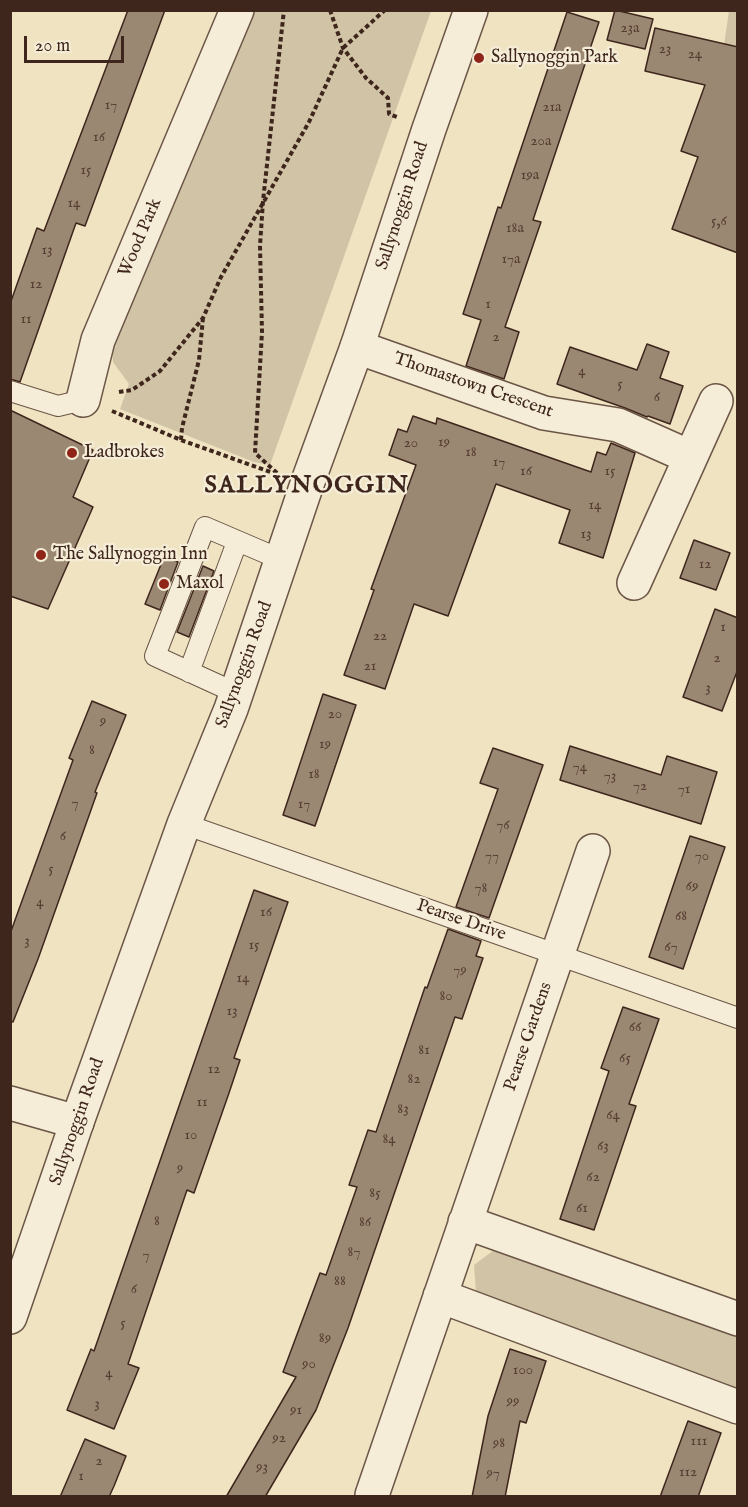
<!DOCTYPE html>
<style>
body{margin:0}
#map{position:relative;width:748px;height:1507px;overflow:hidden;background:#efe3c2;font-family:"IM FELL English",serif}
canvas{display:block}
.frame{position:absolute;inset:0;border:12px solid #3f261d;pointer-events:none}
.scale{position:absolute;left:24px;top:36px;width:100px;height:27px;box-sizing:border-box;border:3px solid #3f261d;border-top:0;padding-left:8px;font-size:18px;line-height:21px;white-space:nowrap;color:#3f261d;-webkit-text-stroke:4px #f5edd7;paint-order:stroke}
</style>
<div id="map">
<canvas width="748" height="1507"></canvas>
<div class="frame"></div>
<div class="scale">20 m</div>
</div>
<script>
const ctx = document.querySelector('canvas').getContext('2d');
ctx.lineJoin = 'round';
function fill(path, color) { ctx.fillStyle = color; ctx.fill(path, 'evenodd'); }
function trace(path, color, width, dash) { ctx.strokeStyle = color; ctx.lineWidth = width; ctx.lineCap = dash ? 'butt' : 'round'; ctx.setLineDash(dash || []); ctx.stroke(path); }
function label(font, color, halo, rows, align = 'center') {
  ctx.font = font + ' "IM FELL English",serif'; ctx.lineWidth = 4.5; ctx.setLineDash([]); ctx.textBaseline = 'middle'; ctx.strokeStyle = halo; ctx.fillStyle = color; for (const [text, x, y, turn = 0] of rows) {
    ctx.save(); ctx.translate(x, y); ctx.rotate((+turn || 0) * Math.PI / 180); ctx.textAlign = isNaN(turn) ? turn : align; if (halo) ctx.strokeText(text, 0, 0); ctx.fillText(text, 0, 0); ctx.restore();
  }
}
const green = new Path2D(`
 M252,11H431L270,465L254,462L120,409L129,384L113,362L112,347Z
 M729,11H737V71L724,45Z
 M494,1250L737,1333V1393L476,1293L474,1265Z`);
const building = new Path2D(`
 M128,10H165L85,226L76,223L20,382L10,379V304L37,228L44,231Z
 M615,10L653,19L645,49L607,40Z
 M567,12L599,22L533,220L541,222L505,327L519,332L504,379L466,366L481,320L463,314L498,207L501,208Z
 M655,28L738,47V253L672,229L698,157L681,151L705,85L645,71Z
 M647,344L669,352L660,378L683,386L670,424L648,416L647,417L625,408L557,384L570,347L637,370Z
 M10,410L93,450L73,497L93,507L48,609L10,596Z
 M413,416L436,424L437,418L591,472L597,452L606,455L611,443L635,453L603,558L559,543L570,510L496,484L448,616L414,604L385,689L344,675L374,590L371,589L416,465L389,455L398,429L407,432Z
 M694,540L730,553L716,590L680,578Z
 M164,557L178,562L160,610L145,604Z
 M203,566L214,571L189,637L177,632Z
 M715,609L738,618V669L722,711L683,697Z
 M323,694L356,705L315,826L283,815Z
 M92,701L126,715L95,792L97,793L38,959L13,1022L10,1021V934L73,760L69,758Z
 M570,746L661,775L667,756L717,772L701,824L560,780Z
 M493,748L543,765L489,918L456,907L498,789L480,783Z
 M690,836L725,847L683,969L649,957Z
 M254,890L288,902L234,1058L240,1060L229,1093L194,1193L187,1190L128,1364L139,1368L114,1429L67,1410L91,1349L94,1351Z
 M448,929L481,941L476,956L483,958L462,1019L455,1017L348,1328L316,1410L265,1497H226L296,1377L283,1372L320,1273L326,1275L357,1187L349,1185L368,1130L376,1132L425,987L427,988Z
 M623,1007L659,1019L629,1104L636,1106L594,1230L560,1219L609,1071L601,1068Z
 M510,1349L546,1361L526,1423L520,1421L505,1497H472L488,1416Z
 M688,1421L721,1433L698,1497H660Z
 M85,1439L126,1456L114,1486L109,1497H60Z`);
const path = new Path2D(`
 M330,10L343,48L366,78L388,98L389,114L397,117
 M119,392L132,390L160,371L203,318L221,277L309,122L343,48L385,10
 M112,411L181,440L276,474
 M181,440L182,428L199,360L203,318
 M277,473L255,453L262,332L260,246L263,201L284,10`);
const service = new Path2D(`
 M10,391L58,406L83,400
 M189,672L237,542
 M236,693L155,656L205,527L282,560
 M184,824L738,1018`);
const minor = new Path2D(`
 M357,347L544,413L618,425L690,457
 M83,400L98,340L237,10
 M634,583L716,401
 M10,1103L77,1122
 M465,1222L738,1319
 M440,1296L738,1407
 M372,1495L593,851`);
const tertiary = new Path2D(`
 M10,1317L77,1122L184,824L231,709L307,484L357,347L429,129L471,10`);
const markers = [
 [479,58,6,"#8f2418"],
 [72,453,6,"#8f2418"],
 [41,555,6,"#8f2418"],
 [164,584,6,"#8f2418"]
];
const numberNames = [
 ["23a",630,29],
 ["23",665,50],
 ["24",695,55],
 ["17",111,106],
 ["21a",552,108],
 ["16",99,138],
 ["20a",541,142],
 ["15",86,171],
 ["19a",530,176],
 ["14",74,204],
 ["5,6",719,222],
 ["18a",515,229],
 ["13",47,251],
 ["17a",511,260],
 ["12",36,285],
 ["1",488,305],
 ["11",26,320],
 ["2",496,338],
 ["4",582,372],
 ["5",620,385],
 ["6",657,398],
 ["19",444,443],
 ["20",411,444],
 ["18",471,453],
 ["17",499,463],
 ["16",526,472],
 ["15",610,472],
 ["14",595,506],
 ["13",586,535],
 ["12",705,565],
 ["1",723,628],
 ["22",380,637],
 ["2",717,659],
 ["21",370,667],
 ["3",708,689],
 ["20",335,715],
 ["9",103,722],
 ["19",325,745],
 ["8",92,751],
 ["74",580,768],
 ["18",314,775],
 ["73",610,777],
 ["72",640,787],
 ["71",684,790],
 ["7",75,804],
 ["17",304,805],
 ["76",503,826],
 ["6",63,837],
 ["77",492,857],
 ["70",702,857],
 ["5",51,870],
 ["69",692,887],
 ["78",481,889],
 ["4",40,903],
 ["16",266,913],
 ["68",681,917],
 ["3",27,942],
 ["15",254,946],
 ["67",671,948],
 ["79",460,971],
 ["14",243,979],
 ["80",446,997],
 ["13",232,1012],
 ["66",635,1028],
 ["81",424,1051],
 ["65",625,1059],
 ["12",214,1070],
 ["82",414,1080],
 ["11",202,1103],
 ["83",403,1110],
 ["64",613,1116],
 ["10",191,1136],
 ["84",389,1140],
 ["63",603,1147],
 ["9",180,1169],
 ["62",593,1178],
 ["85",375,1194],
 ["61",582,1209],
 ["8",157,1222],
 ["86",365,1223],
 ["87",354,1253],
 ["7",146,1256],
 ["88",340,1282],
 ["6",134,1290],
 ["5",123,1324],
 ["89",325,1339],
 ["90",309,1365],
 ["100",523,1371],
 ["4",109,1374],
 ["99",513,1402],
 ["3",97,1405],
 ["91",296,1411],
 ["92",279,1439],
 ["111",699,1442],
 ["98",499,1444],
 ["2",99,1462],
 ["93",262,1468],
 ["112",688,1473],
 ["97",493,1474],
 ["1",81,1477]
];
const poiNames = [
 ["Sallynoggin Park",491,58],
 ["Ladbrokes",84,453],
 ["The Sallynoggin Inn",53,555],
 ["Maxol",176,584]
];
const streetNames = [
 ["Sallynoggin Road",403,206,-72],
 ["Wood Park",141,238,-67],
 ["Thomastown Crescent",473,386,19],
 ["Sallynoggin Road",245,665,-70],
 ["Pearse Drive",461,921,19],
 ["Pearse Gardens",529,1037,-71],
 ["Sallynoggin Road",78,1122,-71]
];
const districtNames = [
 ["SALLYNOGGIN",307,487]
];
fill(green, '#d1c3a6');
fill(building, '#9b8873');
trace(building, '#3f261d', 1.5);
trace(service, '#6b5546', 22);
trace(minor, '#6b5546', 36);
trace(tertiary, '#6b5546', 36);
trace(path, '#3f261d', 4, [4.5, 3]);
trace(service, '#f5edd7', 20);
trace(minor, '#f5edd7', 33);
trace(tertiary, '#f5edd7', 33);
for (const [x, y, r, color] of markers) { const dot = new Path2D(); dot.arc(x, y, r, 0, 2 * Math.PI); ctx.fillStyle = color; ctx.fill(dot); trace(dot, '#f5edd7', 2); }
label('15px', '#563e32', null, numberNames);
label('18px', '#3f261d', '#f5edd7', poiNames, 'left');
label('18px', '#3f261d', '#f5edd7', streetNames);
ctx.letterSpacing = '1.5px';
label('bold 24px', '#3f261d', '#f5edd7', districtNames);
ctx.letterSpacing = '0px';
</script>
